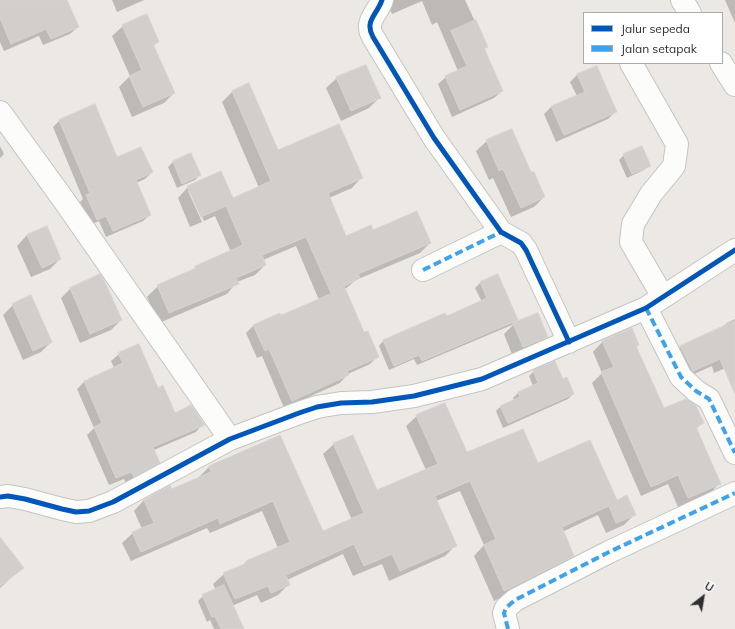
<!DOCTYPE html>
<style>
body{margin:0}
#map{position:relative;width:735px;height:629px;overflow:hidden;background:#ece8e4;font-family:Mulish,sans-serif}
canvas{display:block}
.legend{position:absolute;left:583px;top:12px;width:140px;height:52px;box-sizing:border-box;background:#fff;border:1px solid #ababab;margin:0;padding:5px 7px;list-style:none;font-size:12px;color:#2e2e2e}
.legend li{display:flex;align-items:center;gap:8px;height:20px}
.legend b{width:20px;border:1px solid #ababab}
.north{position:absolute;left:683px;top:577px;width:40px;height:40px;-webkit-text-stroke:3px #fff;paint-order:stroke;rotate:31deg;font-size:11px;font-weight:700;line-height:16px;text-align:center;color:#2e2e2e}
.north::after{content:'';display:block;margin:auto;width:14px;height:18px;background:#2e2e2e;clip-path:polygon(50% 0,100% 100%,50% 72%,0 100%)}
</style>
<div id="map">
<canvas width="735" height="629"></canvas>
<ul class="legend">
<li><b style="height:5px;background:#0057b8"></b>Jalur sepeda</li>
<li><b style="height:5px;background:#3ea3eb"></b>Jalan setapak</li>
</ul>
<div class="north">U</div>
</div>
<script>
const ctx = document.querySelector('canvas').getContext('2d');
ctx.lineJoin = 'round';
function fill(path, color) { ctx.fillStyle = color; ctx.fill(path, 'evenodd'); }
function trace(path, color, width, dash) { ctx.strokeStyle = color; ctx.lineWidth = width; ctx.lineCap = dash ? 'butt' : 'round'; ctx.setLineDash(dash || []); ctx.stroke(path); }
const shadow = new Path2D(`
 M0,0H59L78,27L70,34L43,45L39,36L4,51L0,42Z
 M112,0H144L117,12Z
 M386,0H465L487,47L484,49L502,91L494,98L452,117L438,84L446,77L458,71L437,22L432,25L422,1L392,14Z
 M725,0H735V23Z
 M123,26L158,42L153,46L174,93L164,103L132,117L119,87L130,76L112,36Z
 M596,67L615,112L608,119L556,142L544,114L551,107L577,96L570,82L577,75Z
 M337,78L379,98L369,108L341,121L326,88Z
 M248,84L278,152L362,177L352,188L329,198L345,237L373,232L430,243L420,253L356,280L344,290L363,334L378,356L370,364L348,374L340,383L284,408L262,356L257,358L246,333L253,326L280,317L319,300L296,246L263,260L265,265L255,275L237,282L227,294L159,323L147,297L158,286L192,272L196,267L231,252L215,216L204,221L190,191H188L202,222L190,227L178,198L188,187L233,200L259,188L222,102L232,92Z
 M60,120L117,158L152,172L145,179L136,183L150,215L143,221L106,237L99,221L90,225L80,202L83,199L53,127Z
 M487,141L531,174L544,197L534,207L511,217L493,178L489,180L476,151Z
 M0,146L4,154L0,158Z
 M191,155L200,175L195,180L177,188L168,167L173,162Z
 M624,155L649,165L644,170L627,178L619,160Z
 M27,235L60,259L50,269L31,277L17,246Z
 M497,275L517,320L512,325L417,365L414,359L389,370L379,346L383,341L447,318L482,302L475,288L480,283Z
 M71,288L121,320L111,330L80,343L61,298Z
 M13,305L51,342L41,352L23,360L3,315Z
 M735,319V364L714,373L712,366L685,378L673,355L680,347L722,328L727,323Z
 M514,324L547,336L537,347L513,357L504,334Z
 M603,341L638,345L636,347L663,410L702,423L696,429L720,483L710,493L678,507L668,484L641,496L592,383L602,373L593,352Z
 M119,354L157,389L174,414L203,424L196,432L154,450L159,462L151,470L126,483L124,479L109,485L87,435L94,428L77,389L84,382L114,368L111,361Z
 M534,371L562,380L573,394L568,399L503,428L496,411L501,406L514,401L513,398L518,393L533,386L529,376Z
 M417,416L466,454L537,464L617,501L635,514L624,525L606,533L598,515L562,532L573,555L563,566L494,601L474,556L484,545L460,491L436,501L456,545L445,556L389,581L382,564L353,576L343,554L287,580L289,584L278,595L261,603L257,595L232,606L242,629H214L210,620L207,622L198,601L203,596L216,590L213,584L224,574L242,566L246,562L278,548L262,511L210,533L207,528L131,561L122,543L133,533L142,529L134,511L144,500L199,478V477L209,467L280,436L323,533L352,520L323,454L334,444L376,492L426,470L406,426Z
 M0,555L15,574L0,588Z`);
const building = new Path2D(`
 M0,0H67L79,27L51,39L46,29L11,44L0,18Z
 M147,14L159,42L153,44L175,93L143,107L129,76L142,70L122,25Z
 M476,20L488,47L484,48L503,91L460,110L445,76L467,66L451,31Z
 M366,65L381,98L351,111L336,77Z
 M597,66L617,112L564,135L551,106L585,92L577,74Z
 M249,83L278,150L339,124L363,178L328,193L346,236L371,225L373,230L417,211L431,243L358,274L360,278L331,293L306,237L262,255L266,265L236,278L239,284L169,313L157,285L196,268L195,266L243,245L226,206L201,217L187,186L221,171L233,198L271,181L232,91Z
 M95,104L117,157L141,147L153,172L136,180L151,215L113,231L106,216L97,220L86,195L90,193L59,120Z
 M512,129L531,172H534L545,197L521,208L503,169L499,171L486,140Z
 M642,146L651,166L632,174L623,154Z
 M191,153L201,175L182,184L173,161Z
 M47,226L61,259L42,268L27,235Z
 M100,274L104,280L122,320L90,334L70,288Z
 M498,274L518,320L422,361L419,355L394,366L383,340L445,313L447,316L487,298L480,282Z
 M345,288L364,332L368,331L379,357L347,371L349,375L292,401L269,349L265,351L253,325L280,313L281,315Z
 M31,295L52,342L33,351L12,304Z
 M538,313L548,337L523,347L513,323Z
 M735,321V394L720,359L693,371L680,346Z
 M632,328L639,345L636,346L664,408L686,399L696,406L704,423L696,427L721,484L688,498L678,475L651,487L601,372L614,367L602,341Z
 M139,344L158,388L163,385L175,413L191,405L205,425L153,447L160,463L134,477L131,472L116,478L94,427L102,423L84,381L123,363L118,353Z
 M555,361L563,379L567,377L574,394L508,423L500,406L520,397L518,392L538,383L533,370Z
 M445,403L467,452L523,429L538,463L590,440L617,500L627,495L636,515L616,523L609,506L562,527L574,556L504,591L484,545L496,539L470,481L435,496L457,546L400,571L392,554L364,566L354,544L286,575L290,585L271,593L268,586L235,599L223,573L247,563L246,561L290,542L273,501L220,524L218,518L141,552L132,532L154,523L144,500L170,485L172,489L211,472L209,466L280,435L323,531L364,513L333,443L353,435L377,490L438,464L416,415Z
 M0,537L24,568L0,586Z
 M224,585L244,629H221L215,616L212,617L202,595Z`);
const minor = new Path2D(`
 M382,0C377,15 364,21 373,37L434,138L481,204L501,232L521,243L526,250L569,342
 M682,0L690,13
 M631,63L677,144L674,166L651,194L633,224L631,242L663,297
 M721,63L735,85
 M0,112L63,199L230,439
 M423,270L501,232
 M646,308L681,377L696,391L709,399L735,453
 M0,497L8,496L25,499L62,509L76,512L89,511L113,502L230,439L299,413L317,407L341,403L372,402L414,396L482,379L646,308L735,250
 M508,629L504,613L506,608L515,600L609,552L735,493`);
const quiet = new Path2D(`
 M423,270L501,232
 M646,308L681,377L696,391L709,399L735,453
 M508,629L504,613L506,608L515,600L609,552L735,493`);
const cycleway = new Path2D(`
 M382,0C377,15 364,21 373,37L434,138L481,204L501,232L521,243L526,250L569,342
 M0,497L8,496L25,499L62,509L76,512L89,511L113,502L230,439L299,413L317,407L341,403L372,402L414,396L482,379L646,308L735,250`);
fill(shadow, '#0003');
fill(building, '#d1cecb');
trace(building, '#d7d4d0', 1);
trace(minor, '#c5c4c5', 24);
trace(minor, '#fcfcfb', 22);
trace(quiet, '#3ea3eb', 4, [8, 4]);
trace(cycleway, '#0057b8', 5);
</script>
